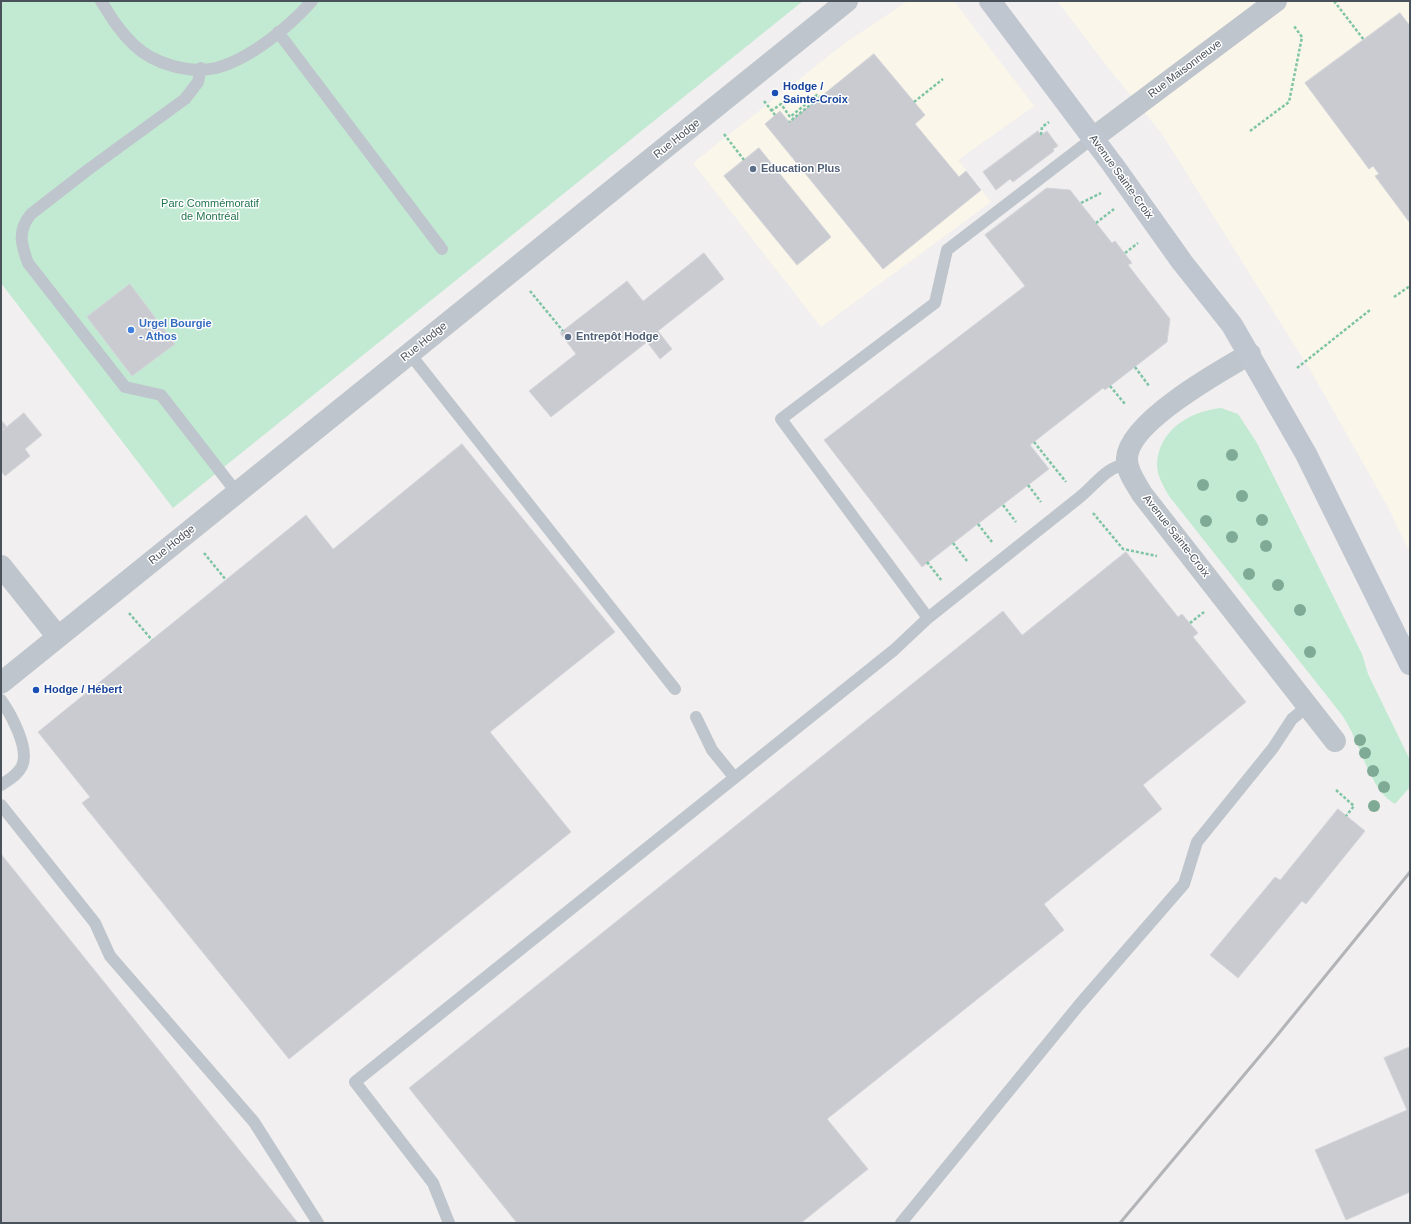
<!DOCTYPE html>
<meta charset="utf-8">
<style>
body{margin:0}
#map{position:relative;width:1411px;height:1224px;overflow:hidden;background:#f1efef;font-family:Arial,sans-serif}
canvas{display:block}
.frame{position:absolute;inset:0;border:2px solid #49515a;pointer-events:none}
</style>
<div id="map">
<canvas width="1411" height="1224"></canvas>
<div class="frame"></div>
</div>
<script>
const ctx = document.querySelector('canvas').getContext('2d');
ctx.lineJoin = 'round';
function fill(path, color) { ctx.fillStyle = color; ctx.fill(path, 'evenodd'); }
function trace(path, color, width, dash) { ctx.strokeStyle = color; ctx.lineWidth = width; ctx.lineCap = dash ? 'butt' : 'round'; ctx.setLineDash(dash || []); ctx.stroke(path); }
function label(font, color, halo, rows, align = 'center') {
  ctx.font = font + ' Arial,sans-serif'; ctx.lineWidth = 3; ctx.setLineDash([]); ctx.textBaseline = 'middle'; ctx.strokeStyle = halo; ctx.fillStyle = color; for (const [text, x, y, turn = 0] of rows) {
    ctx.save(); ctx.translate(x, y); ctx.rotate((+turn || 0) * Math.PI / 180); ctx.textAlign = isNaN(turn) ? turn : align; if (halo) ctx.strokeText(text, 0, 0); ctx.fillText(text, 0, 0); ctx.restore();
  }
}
const commercial = new Path2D(`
 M908,1H954L1034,106L958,160L991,202L821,327L693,163L845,43Z
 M1057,1H1410V553L1388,507L1312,373L1162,134L1114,75Z`);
const green = new Path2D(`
 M1,1H803L173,508L1,283Z
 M1221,408L1238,414L1257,443L1362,654L1368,674L1410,760V787L1395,804C1390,801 1385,797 1381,792C1364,769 1358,738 1342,715L1169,496C1164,487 1157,476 1157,465C1158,430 1190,411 1221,408Z`);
const building = new Path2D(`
 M1400,13L1410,26V223L1375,176L1379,174L1373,166L1369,169L1305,83Z
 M874,54L925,115L915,124L959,177L966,171L981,190L883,269L765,124L780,111L789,122Z
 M1038,131L1041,135L1047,131L1058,146L1053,149L1054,151L1013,182L1010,179L996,190L983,172Z
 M759,148L831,237L797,265L724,176Z
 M1047,188L1070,190L1112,243L1115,241L1132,263L1128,265L1170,319L1167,342L1105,390L1103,388L1030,445L1049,469L922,567L824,440L1025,286L985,235Z
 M704,253L724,279L658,331L672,349L660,359L647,342L551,417L529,391L576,354L560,333L627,281L643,301Z
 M130,284L175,344L132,376L87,317Z
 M24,413L42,435L25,449L30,456L5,476L1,471V432Z
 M1,420L7,427L1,432Z
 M462,444L615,632L490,732L571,832L289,1059L82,803L90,797L38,732L306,515L333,549Z
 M1126,552L1178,617L1182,614L1198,633L1193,637L1246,702L1143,785L1162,809L1044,904L1064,930L827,1119L868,1169L801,1223H517L409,1088L1003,611L1022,635Z
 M1338,809L1365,831L1306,904L1302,901L1238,978L1210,955L1275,877L1280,880Z
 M1,854L5,859L298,1223H1Z
 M1410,1047V1192L1346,1220L1315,1150L1407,1110L1384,1058Z`);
const path = new Path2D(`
 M1334,1L1364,40
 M764,101L775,115
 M914,102L943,79
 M771,111L781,104L790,117L817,95L820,97L789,122
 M1250,131L1289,102L1302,37L1294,26
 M724,134L744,160
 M1041,135L1042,127L1049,122
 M1081,203L1101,193
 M1096,223L1114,209
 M1125,253L1138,243
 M530,291L563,331
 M1394,297L1410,286
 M1135,367L1149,386
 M1297,368L1370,310
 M1110,386L1125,404
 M1034,442L1066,482
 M1028,485L1041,502
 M1003,505L1016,522
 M1093,513L1123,549L1157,556
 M978,524L992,542
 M953,543L967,561
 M204,553L226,580
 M927,562L942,581
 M129,613L152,640
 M1190,623L1204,612
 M1336,790L1354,806L1346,816`);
const service = new Path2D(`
 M101,1C111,17 120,32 134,45C154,64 189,74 216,68C250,59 289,27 312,1
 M278,32L442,249
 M201,68L198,82L185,99L89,169L31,214C17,231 21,244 28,263L125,387L161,395L237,493
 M1093,138L947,250L935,303L781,419L928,618L1080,497C1096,484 1106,467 1127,464
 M410,354L675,689
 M1,700C11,714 30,749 22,766C18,775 8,780 1,785
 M696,717L712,750L734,777
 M1,805L95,923L110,956L254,1122L318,1223
 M449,1223L433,1183L355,1082L894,650L928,618
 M901,1223L1079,1005L1184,884L1197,842L1273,748L1292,719L1308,706`);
const minor = new Path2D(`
 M1093,138L1276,1
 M1250,354C1220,371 1129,422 1127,458C1126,471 1136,483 1142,494L1335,741
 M1,566L58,637
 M1,683L847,1`);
const secondary = new Path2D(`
 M990,1L1113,165L1182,262L1232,325L1306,454L1410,664`);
const rail = new Path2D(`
 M1120,1223L1270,1044L1410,872`);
const trees = [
 [1232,455],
 [1203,485],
 [1242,496],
 [1262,520],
 [1206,521],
 [1232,537],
 [1266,546],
 [1249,574],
 [1278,585],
 [1300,610],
 [1310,652],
 [1360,740],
 [1365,753],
 [1373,771],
 [1384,787],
 [1374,806]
];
const markers = [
 [775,93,4,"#1a4fb4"],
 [753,169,4,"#5c6f8a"],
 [131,330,4,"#3f7fe0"],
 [568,337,4,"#5c6f8a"],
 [36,690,4,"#1a4fb4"]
];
const streetNames = [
 ["Rue Maisonneuve",1185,69,-37],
 ["Rue Hodge",677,139,-39],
 ["Avenue Sainte-Croix",1121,177,54],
 ["Rue Hodge",424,342,-39],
 ["Avenue Sainte-Croix",1176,536,52],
 ["Rue Hodge",172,545,-39]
];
const transitNames = [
 ["Hodge /",783,87],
 ["Sainte-Croix",783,100],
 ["Hodge / Hébert",44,690]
];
const serviceNames = [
 ["Education Plus",761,169],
 ["Entrepôt Hodge",576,337]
];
const parkNames = [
 ["Parc Commémoratif",210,204],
 ["de Montréal",210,217]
];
const shopNames = [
 ["Urgel Bourgie",139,324],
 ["- Athos",139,337]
];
fill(commercial, '#faf6ea');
fill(green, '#c2ead3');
fill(building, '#c9cbd1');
trace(building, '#d4d5da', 1);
trace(path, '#7ec4a5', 2.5, [3, 2]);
trace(service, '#bfc5cc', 12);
trace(minor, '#bfc5cc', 22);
trace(secondary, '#bfc6d0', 22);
trace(rail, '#b2b4b8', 3);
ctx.fillStyle = '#7fab96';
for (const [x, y] of trees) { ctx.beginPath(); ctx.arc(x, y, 6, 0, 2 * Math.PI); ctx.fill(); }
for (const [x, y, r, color] of markers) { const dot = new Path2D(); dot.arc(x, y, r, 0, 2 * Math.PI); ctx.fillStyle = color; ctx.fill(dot); trace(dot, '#fff', 1.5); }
label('11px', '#49515a', '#fff', streetNames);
label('bold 11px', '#164399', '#fff', transitNames, 'left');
label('bold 11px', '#4e5e75', '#fff', serviceNames, 'left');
label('11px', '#21744e', '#fff', parkNames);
label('bold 11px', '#366cbe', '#fff', shopNames, 'left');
</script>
